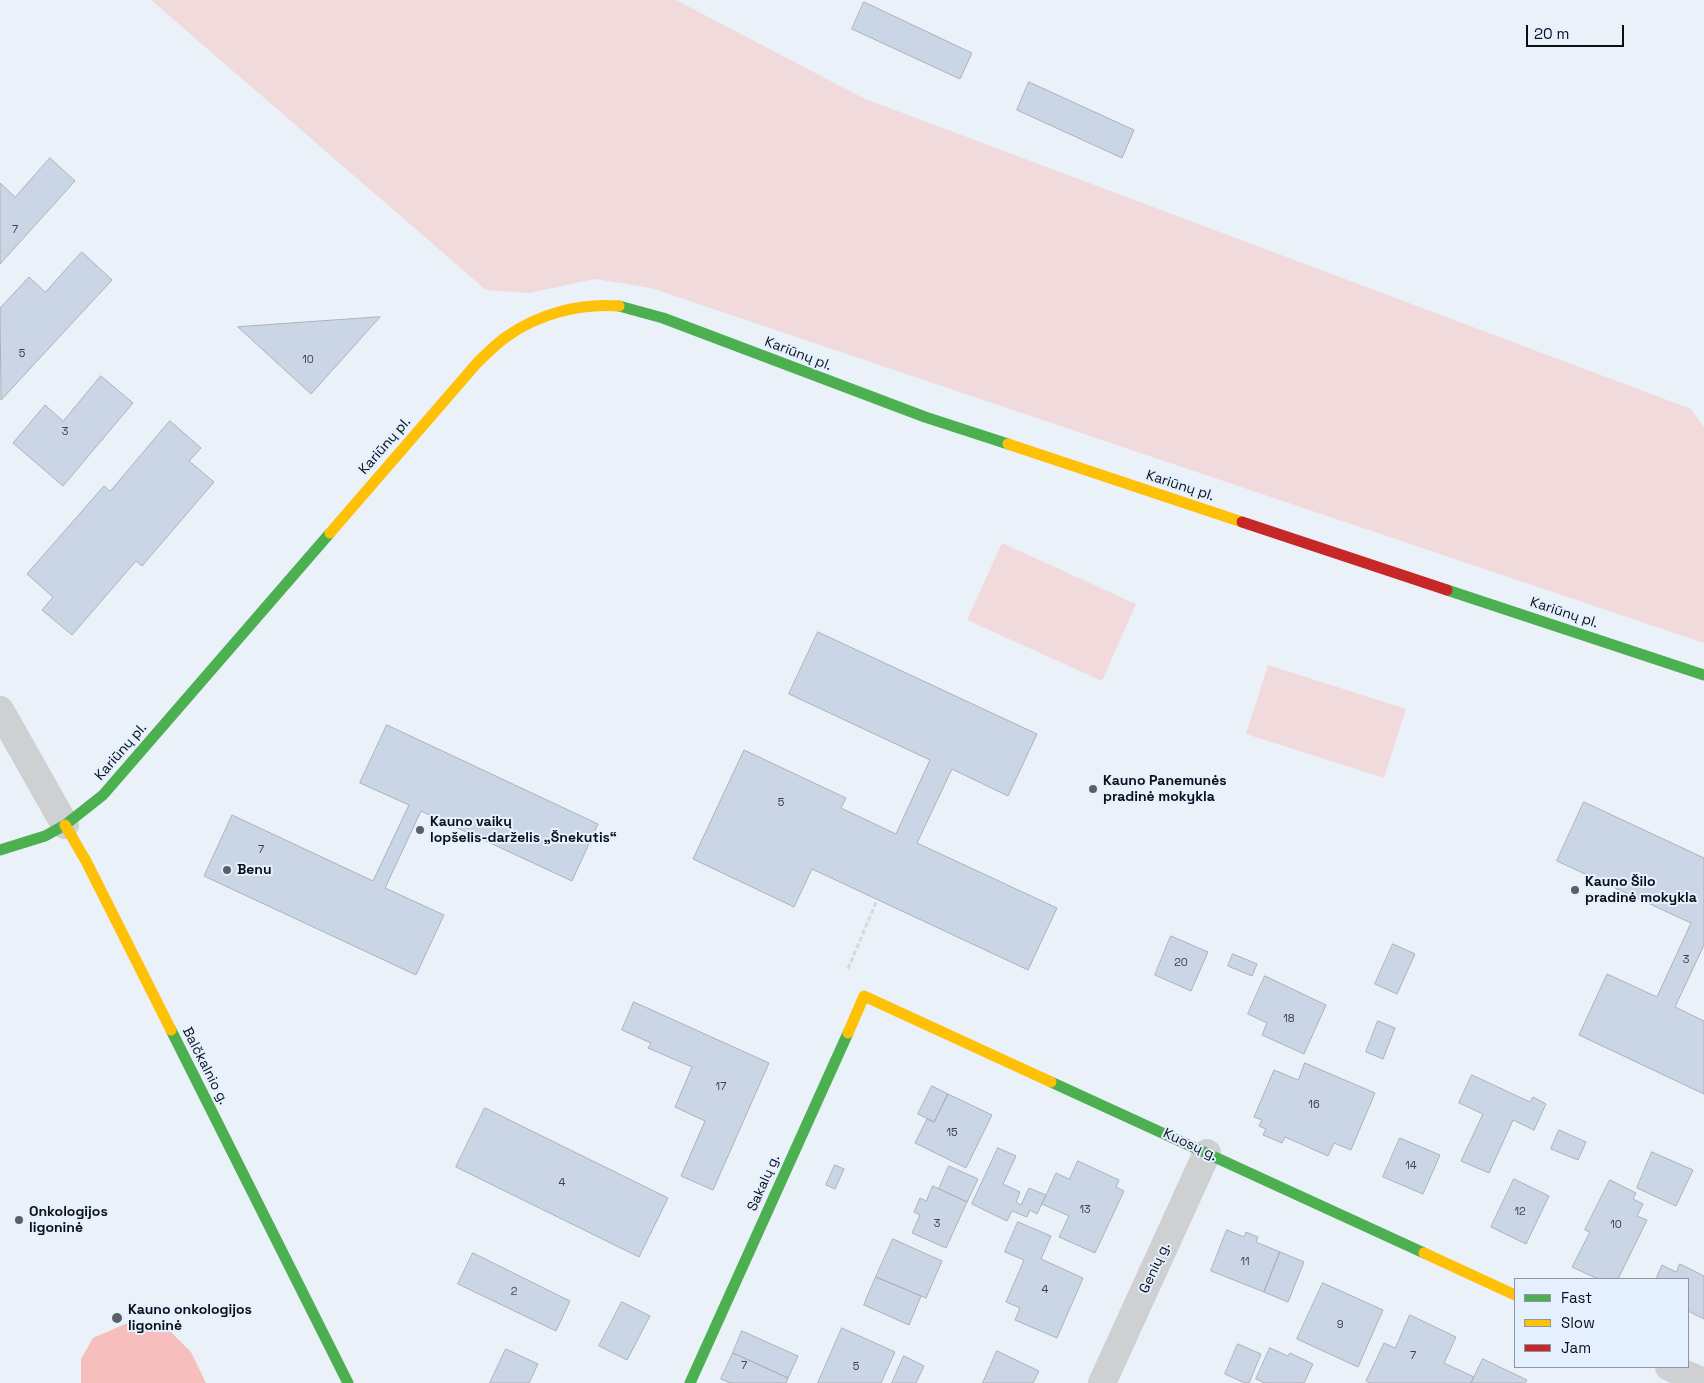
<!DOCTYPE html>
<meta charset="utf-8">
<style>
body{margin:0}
#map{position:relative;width:1704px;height:1383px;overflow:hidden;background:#eaf1f9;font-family:"Space Grotesk",sans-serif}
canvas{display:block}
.legend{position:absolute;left:1514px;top:1278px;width:175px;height:90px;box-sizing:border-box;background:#e4f0ff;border:1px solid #8d96a2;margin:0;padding:6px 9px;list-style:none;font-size:15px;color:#0b1016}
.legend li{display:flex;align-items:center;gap:10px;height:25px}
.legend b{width:25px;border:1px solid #8d96a2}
.scale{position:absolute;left:1526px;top:25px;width:98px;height:22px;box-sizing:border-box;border:2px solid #0b1016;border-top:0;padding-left:6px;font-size:15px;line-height:18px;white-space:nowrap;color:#0b1016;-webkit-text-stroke:4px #e4f0ff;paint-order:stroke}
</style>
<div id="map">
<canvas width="1704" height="1383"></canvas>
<ul class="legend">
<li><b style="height:6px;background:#4caf50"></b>Fast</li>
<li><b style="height:6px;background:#ffc107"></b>Slow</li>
<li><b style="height:6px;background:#c62828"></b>Jam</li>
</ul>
<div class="scale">20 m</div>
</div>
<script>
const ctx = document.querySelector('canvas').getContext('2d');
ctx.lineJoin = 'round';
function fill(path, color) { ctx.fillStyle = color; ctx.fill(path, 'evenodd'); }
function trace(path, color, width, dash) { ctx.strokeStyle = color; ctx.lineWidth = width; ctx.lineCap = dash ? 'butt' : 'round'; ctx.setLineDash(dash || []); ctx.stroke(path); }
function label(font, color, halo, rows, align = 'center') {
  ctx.font = font + ' "Space Grotesk",sans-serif'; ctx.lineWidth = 4; ctx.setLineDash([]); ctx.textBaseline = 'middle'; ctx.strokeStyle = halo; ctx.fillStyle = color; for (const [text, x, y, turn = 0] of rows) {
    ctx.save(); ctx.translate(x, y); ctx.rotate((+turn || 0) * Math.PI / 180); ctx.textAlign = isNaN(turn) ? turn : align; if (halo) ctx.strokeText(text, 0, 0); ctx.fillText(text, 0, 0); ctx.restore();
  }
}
const green = new Path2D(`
 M151,0H676L863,98L1691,409L1704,427V643L651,288L595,279L529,293L486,290Z
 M1002,543L1136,604L1102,681L967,620Z
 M1268,665L1406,709L1384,778L1246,734Z`);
const water = new Path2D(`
 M146,1323L167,1328L191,1352L206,1383H81V1359L93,1338L125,1324Z`);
const building = new Path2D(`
 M864,2L972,53L960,79L852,29Z
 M1029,82L1134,130L1122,158L1017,110Z
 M50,158L75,181L0,264V183L15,197Z
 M82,252L112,280L1,400L0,308L29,277L45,292Z
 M380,317L311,394L238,327Z
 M101,376L133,403L63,486L13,443L45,405L63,421Z
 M170,421L201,448L189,461L214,482L142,566L136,561L72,635L42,610L53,597L27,574L104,486L110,491Z
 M818,632L1037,734L1008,796L952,769L917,843L1057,908L1028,970L812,869L794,907L693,859L744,750L846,798L841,808L896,834L930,760L789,694Z
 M387,725L598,824L572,881L421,811L385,888L444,915L416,975L204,876L232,815L373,881L409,805L360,783Z
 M1584,802L1704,858V945L1675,1007L1704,1021V1094L1579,1035L1607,974L1657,997L1691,923L1557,861Z
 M1171,936L1208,952L1191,991L1155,975Z
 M1393,944L1415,954L1397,994L1375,984Z
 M1233,954L1257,964L1252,976L1228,966Z
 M1265,976L1326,1005L1304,1054L1262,1035L1267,1023L1248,1014Z
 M634,1002L769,1063L713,1190L681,1176L705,1121L675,1107L692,1067L648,1048L651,1043L622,1030Z
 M1378,1021L1395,1028L1383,1059L1366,1052Z
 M1305,1063L1375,1093L1351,1150L1334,1143L1328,1156L1285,1137L1282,1143L1263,1135L1266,1129L1259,1126L1262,1120L1254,1117L1274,1070L1298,1080Z
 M1472,1075L1530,1102L1533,1097L1546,1104L1534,1130L1513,1120L1489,1173L1461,1161L1483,1114L1459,1103Z
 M932,1086L948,1094L934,1122L918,1114Z
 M948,1094L992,1115L966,1168L915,1143L927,1119L934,1122Z
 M485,1108L668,1198L639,1257L456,1167Z
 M1559,1130L1586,1142L1578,1160L1551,1149Z
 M1400,1138L1440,1155L1423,1194L1383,1177Z
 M998,1148L1016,1156L1003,1184L1020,1192L1016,1202L1021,1205L1029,1188L1046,1195L1037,1214L1030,1210L1027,1217L1012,1211L1007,1221L972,1204Z
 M1652,1152L1693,1170L1676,1206L1637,1188Z
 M1078,1161L1119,1180L1116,1187L1124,1191L1095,1253L1059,1237L1069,1216L1042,1204L1056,1173L1069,1179Z
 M835,1165L844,1169L835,1189L826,1185Z
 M949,1166L978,1179L967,1202L939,1189Z
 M1514,1179L1549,1196L1526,1244L1491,1227Z
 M1610,1180L1636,1193L1633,1199L1643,1204L1637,1216L1647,1220L1618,1279H1598L1572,1267L1590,1232L1585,1230Z
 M933,1186L967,1202L946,1248L912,1233L920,1215L914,1212L920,1198L926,1201Z
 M1018,1222L1051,1236L1041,1259L1083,1278L1057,1338L1015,1320L1020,1308L1006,1302L1024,1260L1005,1252Z
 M1227,1230L1244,1237L1246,1232L1258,1237L1256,1242L1280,1252L1264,1292L1211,1271Z
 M893,1239L942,1261L926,1298L876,1277Z
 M1280,1252L1304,1262L1288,1302L1264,1292Z
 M473,1253L570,1301L556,1331L458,1284Z
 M1680,1264L1704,1276V1319L1688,1311V1279H1656L1662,1265L1676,1272Z
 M876,1277L921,1296L909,1325L864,1305Z
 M1323,1283L1383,1310L1358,1367L1297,1339Z
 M622,1302L650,1316L627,1360L599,1346Z
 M1410,1315L1456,1337L1444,1363L1474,1377L1471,1383H1370L1366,1381L1384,1343L1395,1348Z
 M842,1328L895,1352L881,1383H818Z
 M742,1331L798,1356L788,1378L733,1353Z
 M1238,1344L1261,1354L1249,1383H1245L1225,1374Z
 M1270,1348L1288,1356L1290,1353L1313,1364L1304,1383H1265L1256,1379Z
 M506,1349L538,1364L529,1383H490Z
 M997,1351L1039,1371L1033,1383H983Z
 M733,1353L788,1378L786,1383H730L721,1379Z
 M904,1356L924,1366L916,1383H892Z
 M1483,1359L1527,1380L1525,1383H1471Z`);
const path = new Path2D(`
 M848,969L877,900`);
const street = new Path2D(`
 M0,710L65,825
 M1669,1367L1704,1382
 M1102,1383L1207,1153`);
const fast = new Path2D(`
 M619,306L663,318L925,417L1008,444
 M1447,590L1704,675
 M0,850L45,836L65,825L103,795L330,533
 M171,1030L348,1383
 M1051,1082L1424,1253
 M690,1383L848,1033`);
const slow = new Path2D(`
 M1008,444L1242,522
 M330,533L477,363C486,354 495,345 506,337C538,314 579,303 619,306
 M65,825L86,861L171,1030
 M848,1033L864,996L1051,1082
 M1424,1253L1515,1295`);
const jam = new Path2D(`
 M1242,522L1447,590`);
const markers = [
 [1093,789,5,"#595f65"],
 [420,830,5,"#595f65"],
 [227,870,5,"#595f65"],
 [1575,890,5,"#595f65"],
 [19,1220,5,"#595f65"],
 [117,1318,6,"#595f65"]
];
const numberNames = [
 ["7",15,230],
 ["5",22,354],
 ["10",308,360],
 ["3",65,432],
 ["5",781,803],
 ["7",261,850],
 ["3",1686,960],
 ["20",1181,963],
 ["18",1289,1019],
 ["17",721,1087],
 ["16",1314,1105],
 ["15",952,1133],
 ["14",1411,1166],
 ["4",562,1183],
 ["13",1085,1210],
 ["12",1520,1212],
 ["3",937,1224],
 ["10",1616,1225],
 ["11",1245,1262],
 ["4",1045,1290],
 ["2",514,1292],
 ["9",1340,1325],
 ["7",1413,1356],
 ["7",744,1366],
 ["5",856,1367]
];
const streetNames = [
 ["Kariūnų pl.",798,354,21],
 ["Kariūnų pl.",385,446,-49],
 ["Kariūnų pl.",1180,486,18],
 ["Kariūnų pl.",1564,613,18],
 ["Kariūnų pl.",121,752,-49],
 ["Balčkalnio g.",205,1066,63],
 ["Kuosų g.",1190,1145,25],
 ["Sakalų g.",764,1183,-66],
 ["Genių g.",1155,1268,-65]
];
const poiNames = [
 ["Kauno Panemunės",1103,781],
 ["pradinė mokykla",1103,797],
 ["Kauno vaikų",430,822],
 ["lopšelis-darželis „Šnekutis“",430,838],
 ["Benu",237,870],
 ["Kauno Šilo",1585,882],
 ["pradinė mokykla",1585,898],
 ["Onkologijos",29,1212],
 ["ligoninė",29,1228],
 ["Kauno onkologijos",128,1310],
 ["ligoninė",128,1326]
];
fill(green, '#f1dadb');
fill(water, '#f6bfbd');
fill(building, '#cad6e5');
trace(building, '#acb1b8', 1);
trace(path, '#d7d9db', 3, [5, 2.5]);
trace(street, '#ced0d2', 28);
trace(fast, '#4caf50', 11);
trace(slow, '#ffc107', 11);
trace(jam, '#c62828', 11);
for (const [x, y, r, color] of markers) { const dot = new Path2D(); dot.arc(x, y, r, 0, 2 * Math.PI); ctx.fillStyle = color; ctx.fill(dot); trace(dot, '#e4f0ff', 2); }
label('11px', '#3b424a', null, numberNames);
label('14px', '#0b1016', '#e4f0ff', streetNames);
label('bold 14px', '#0b1016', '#e4f0ff', poiNames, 'left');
</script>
